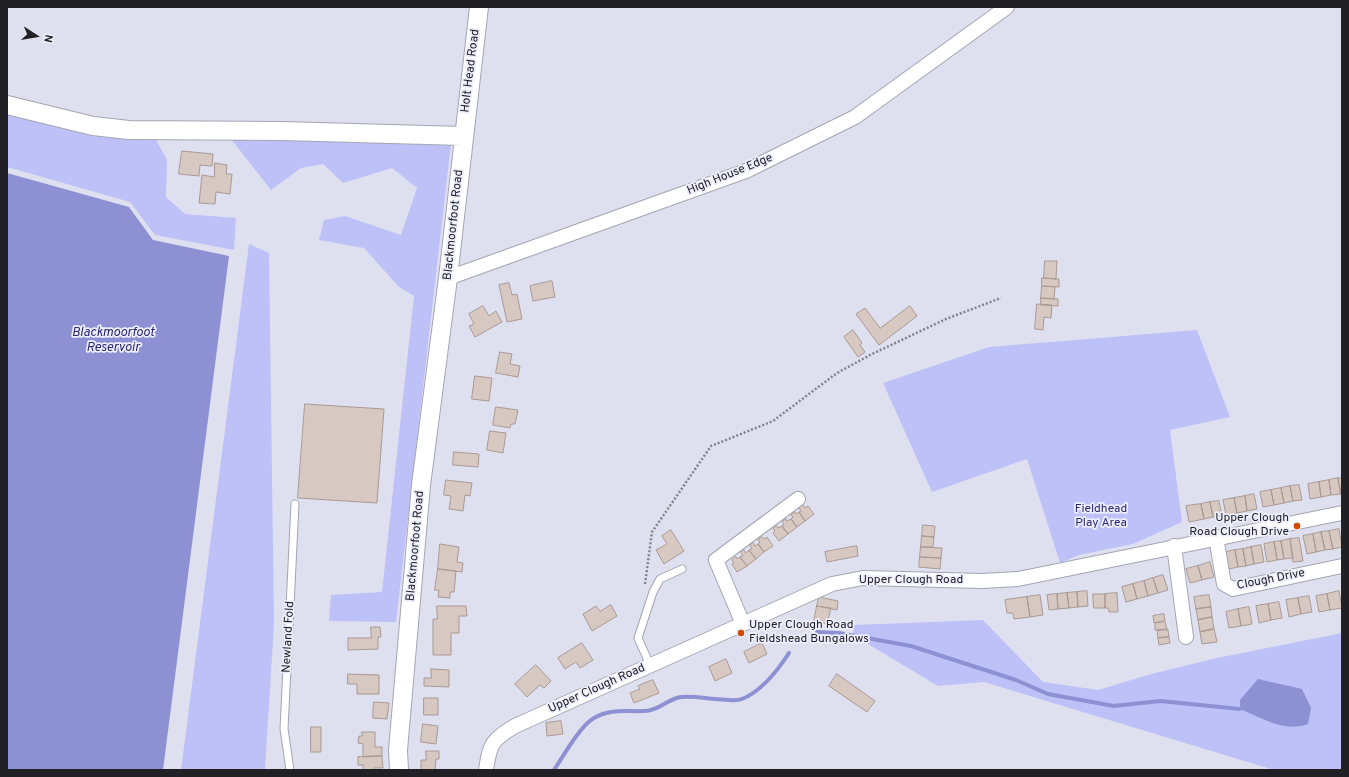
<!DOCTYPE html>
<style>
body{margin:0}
#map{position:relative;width:1349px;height:777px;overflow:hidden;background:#dfe0ef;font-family:Overpass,sans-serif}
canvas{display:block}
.frame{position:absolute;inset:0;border:8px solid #202025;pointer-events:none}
.north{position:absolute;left:16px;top:16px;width:40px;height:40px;-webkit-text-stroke:3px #eceefc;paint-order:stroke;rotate:102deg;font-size:11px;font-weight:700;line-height:16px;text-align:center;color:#202025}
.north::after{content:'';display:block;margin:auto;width:14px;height:18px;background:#202025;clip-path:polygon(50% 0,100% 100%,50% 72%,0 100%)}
</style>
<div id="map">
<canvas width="1349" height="777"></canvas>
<div class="frame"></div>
<div class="north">N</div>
</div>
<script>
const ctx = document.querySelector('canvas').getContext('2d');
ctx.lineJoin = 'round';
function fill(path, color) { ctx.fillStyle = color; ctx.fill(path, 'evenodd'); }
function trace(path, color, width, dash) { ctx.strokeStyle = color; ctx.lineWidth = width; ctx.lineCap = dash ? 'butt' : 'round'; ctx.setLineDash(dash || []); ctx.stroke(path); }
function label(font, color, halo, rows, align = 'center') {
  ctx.font = font + ' Overpass,sans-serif'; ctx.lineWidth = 3.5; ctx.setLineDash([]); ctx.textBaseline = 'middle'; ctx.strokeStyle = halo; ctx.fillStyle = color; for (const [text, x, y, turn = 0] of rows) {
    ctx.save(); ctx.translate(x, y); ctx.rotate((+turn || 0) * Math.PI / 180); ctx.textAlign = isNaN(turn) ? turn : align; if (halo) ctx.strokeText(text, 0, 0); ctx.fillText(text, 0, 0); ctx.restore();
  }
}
const green = new Path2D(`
 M7,113L100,132L156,140L167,160L166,197L185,214L236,218L234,250L155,235L130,202L7,167Z
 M231,139L451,144L396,622L329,621L331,595L382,592L414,296L399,287L364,248L319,240L324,220L345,216L401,235L417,188L392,168L343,183L323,164L301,168L271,190Z
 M249,244L269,253L274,624L265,770H181Z
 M1197,330L1230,417L1170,430L1182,522L1133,544L1079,555L1060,563L1027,459L932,492L883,383L989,347Z
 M983,620L1043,682L1098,690L1151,674L1217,658L1342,633V770H1274L984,682L938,686L853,635L854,625Z`);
const water = new Path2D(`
 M7,173L129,207L153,240L229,256L163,770H7Z
 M1258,679L1302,689L1311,708L1308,724C1285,733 1262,718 1240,709V700Z`);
const stream = new Path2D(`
 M817,632L839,633L911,646L1016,680L1048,694L1114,706L1160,701L1240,709
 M554,770C564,755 580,726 594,718C611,708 627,712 645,711C659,711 667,699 681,697C692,696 704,698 715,699C722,699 735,702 742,699C762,691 778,670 789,653`);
const building = new Path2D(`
 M182,151L213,154L212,166L200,165L199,176L179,174Z
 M215,163L227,165L226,174H232L230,194L216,192L215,204L199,203L202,175L214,177Z
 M1045,261H1057L1056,279L1044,278Z
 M1042,278L1059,279V287L1042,286Z
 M552,281L555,297L533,301L530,286Z
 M509,283L512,295L517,294L522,319L507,322L499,285Z
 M1042,286L1055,287L1054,299L1041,298Z
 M1041,298L1058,299V306L1041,305Z
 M1037,304L1052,305L1051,318L1044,317L1043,330L1035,329Z
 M483,306L489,316L496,311L502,322L475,337L469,326L474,324L469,314Z
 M910,306L917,316L879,345L856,314L865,308L880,328Z
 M853,330L862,343L860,345L865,352L858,357L844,337Z
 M500,352L512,354L510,364L520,366L518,377L496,373Z
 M475,376L492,378L489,401L472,399Z
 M305,404L384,409L377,503L298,498Z
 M496,407L518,410L515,424H511L510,428L493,425Z
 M490,431L506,433L503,453L487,450Z
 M454,452L479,454L478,467L453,465Z
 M1338,478L1341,494L1331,495L1329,480Z
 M1338,478H1342V493L1341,494Z
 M446,480L472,483L470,496L465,495L463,511L449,509L451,496L444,495Z
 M1329,480L1331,495L1321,497L1319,482Z
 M1319,482L1321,497L1310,499L1308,484Z
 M1299,485L1302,500L1293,501L1290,486Z
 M1290,486L1293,501L1284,503L1281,488Z
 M1281,488L1284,503L1274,505L1271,490Z
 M1271,490L1274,505L1263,507L1260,492Z
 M1254,494L1257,509L1247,511L1245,496Z
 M1245,496L1247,511L1237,513L1234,498Z
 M1234,498L1237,513L1226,515L1223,500Z
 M1219,501L1222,516L1213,517L1210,502Z
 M1210,502L1213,517L1204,519L1201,504Z
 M1201,504L1204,519L1189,522L1186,506Z
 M803,505L805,508L808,506L814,514L805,521L799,512L801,511L799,508Z
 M795,512L796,514L799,512L805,521L797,527L791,519L793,517L791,515Z
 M786,519L787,521L791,519L797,527L788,534L782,526L784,524L782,522Z
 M923,525L935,526L934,537L922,536Z
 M777,526L778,528L782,526L788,534L779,541L773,533L775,531L773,529Z
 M1339,529L1342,547L1333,549L1329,531Z
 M671,530L684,551L664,564L656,550L667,544L662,536Z
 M1329,531L1333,549L1325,550L1321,532Z
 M1321,532L1325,550L1316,552L1313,534Z
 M1313,534L1316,552L1307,554L1303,536Z
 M922,536L934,537L933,547H921Z
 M762,537L764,539L767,537L773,546L764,552L758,544L760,542L758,540Z
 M1299,538L1303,561L1293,562L1290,539Z
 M1290,539L1293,558L1284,559L1281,541Z
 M1281,541L1284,559L1277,560L1274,542Z
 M1274,542L1277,560L1267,562L1264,544Z
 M753,543L755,546L758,544L764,552L756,559L749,550L752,549L750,546Z
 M440,544L459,547L457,562L463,563L462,572L438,569Z
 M1261,545L1264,562L1254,564L1251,547Z
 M857,546L858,556L827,562L825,552Z
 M921,547L942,548L941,558L920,557Z
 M1251,547L1254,564L1246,566L1243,549Z
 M1243,549L1246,566L1238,567L1235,550Z
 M744,550L746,553L749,550L756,559L747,566L740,557L743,556L741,553Z
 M1235,550L1238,567L1229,569L1226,552Z
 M736,557L737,559L740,557L747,566L737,572L732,564L734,563L732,560Z
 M920,557L941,558L940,569L919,567Z
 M1210,562L1214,577L1202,580L1198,566Z
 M1198,566L1202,580L1190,583L1186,569Z
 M438,569L456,571L454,592H450V598L438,597L439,590H435Z
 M1163,575L1168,590L1158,593L1153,578Z
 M1153,578L1158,593L1148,596L1144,581Z
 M1144,581L1148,596L1137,599L1133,584Z
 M1133,584L1137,599L1126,602L1122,587Z
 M1087,591L1088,606L1078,607L1077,592Z
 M1339,591L1342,608L1330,610L1327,594Z
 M1077,592L1078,607L1069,608L1067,593Z
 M1067,593L1069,608L1058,609L1057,594Z
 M1117,593L1118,612H1109L1108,608H1105V594Z
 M1057,594L1058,609L1049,610L1047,595Z
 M1093,594H1105V608H1094Z
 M1327,594L1330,610L1319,612L1316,596Z
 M1040,595L1043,615L1030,617L1027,597Z
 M1209,595L1211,607L1196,609L1194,597Z
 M1309,596L1312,612L1301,614L1298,598Z
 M819,597L838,601L837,610L817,606Z
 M1027,597L1030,617L1014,619L1013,613H1007L1005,600Z
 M1298,598L1301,614L1289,617L1286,600Z
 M1279,602L1282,618L1271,620L1268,604Z
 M1268,604L1271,620L1259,623L1256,606Z
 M611,605L617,616L592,631L583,614L596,606L600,611Z
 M437,606H466L467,616H459V633H451V655H433V619H437Z
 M817,606L831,608L827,624L814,621Z
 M1211,607L1212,617L1198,620L1196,609Z
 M1249,607L1252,624L1241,626L1238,609Z
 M1238,609L1241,626L1229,628L1226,612Z
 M1164,614L1165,621L1154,623L1153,616Z
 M1212,617L1214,629L1200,632L1198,620Z
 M1165,622L1167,629L1155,630V623Z
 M371,627H380L381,637H378V649L348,650V638H371Z
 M1214,629L1217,642L1202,644L1200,632Z
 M1168,630L1169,637L1158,638L1157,631Z
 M1169,637L1170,643L1159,645L1158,638Z
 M582,643L593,660L580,668L576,662L565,669L558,658Z
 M762,643L767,654L749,663L744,652Z
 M726,659L732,673L715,681L709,667Z
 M536,665L551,681L544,688L540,685L527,697L515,684Z
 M431,669L449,670V687L424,686V678H431Z
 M348,674L379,675V694H357V684H348Z
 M837,674L875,701L867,712L829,686Z
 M653,680L659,693L634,703L630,693L640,689L638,686Z
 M424,698H438V715H424Z
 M374,702L389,703L387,719L373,718Z
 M561,721L563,734L547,736L546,723Z
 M423,724L438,726L436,744L421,742Z
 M311,727H321V752H311Z
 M362,732H375V747H382V756L363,757V744L358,743L359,736H362Z
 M426,751H439V759H436L435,770H421V760H426Z
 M382,756L383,768H374V770H363V765H358V757Z`);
const path = new Path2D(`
 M645,584L652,532L711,446L773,421L837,373L872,354L946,319L1001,298`);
const service = new Path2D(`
 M650,665L638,638L653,592L660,579L682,569
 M290,770L284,729L295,504`);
const minor = new Path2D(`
 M448,278L746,171L855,117L1007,7
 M1216,537L1224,584L1233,589L1342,566
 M1174,546L1186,637
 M743,624L716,560L798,499
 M486,770C490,743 492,740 515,726L832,584L863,578L982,581L1018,579L1342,513`);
const tertiary = new Path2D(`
 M7,105L93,126L129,130L282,131L463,136
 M399,770L398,750L421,485L448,278L479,7`);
const markers = [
 [1297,526,4,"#d04b01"],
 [741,633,4,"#d04b01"]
];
const streetNames = [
 ["Holt Head Road",471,71,-83],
 ["High House Edge",730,175,-22],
 ["Blackmoorfoot Road",454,225,-84],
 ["Blackmoorfoot Road",416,546,-85],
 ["Clough Drive",1271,580,-11],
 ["Upper Clough Road",911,581],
 ["Newland Fold",289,637,-87],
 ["Upper Clough Road",597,689,-24]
];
const parkNames = [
 ["Fieldhead",1101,510],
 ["Play Area",1101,524]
];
const poiNames = [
 ["Upper Clough",1289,519],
 ["Road Clough Drive",1289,533],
 ["Upper Clough Road",749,626,"left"],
 ["Fieldshead Bungalows",749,640,"left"]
];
const waterNames = [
 ["Blackmoorfoot",113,333],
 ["Reservoir",113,348]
];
fill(green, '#bdc1f8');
fill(water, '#8d91d3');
trace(stream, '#8d91d3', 4);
fill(building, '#d7c8c2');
trace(building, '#a89993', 1);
trace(service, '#a4a5b3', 9);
trace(minor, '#a4a5b3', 16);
trace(tertiary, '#a4a5b3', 20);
trace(path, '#81818b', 2.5, [2, 2]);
trace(service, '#fff', 7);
trace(minor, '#fff', 14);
trace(tertiary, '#fff', 18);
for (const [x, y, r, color] of markers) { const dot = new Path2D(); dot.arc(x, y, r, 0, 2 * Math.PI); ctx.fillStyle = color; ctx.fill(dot); trace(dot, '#eceefc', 1.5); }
label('12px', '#202025', '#eceefc', streetNames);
label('12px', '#2d2673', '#eceefc', parkNames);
label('12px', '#202025', '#eceefc', poiNames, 'right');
label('italic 13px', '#2b2471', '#eceefc', waterNames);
</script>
